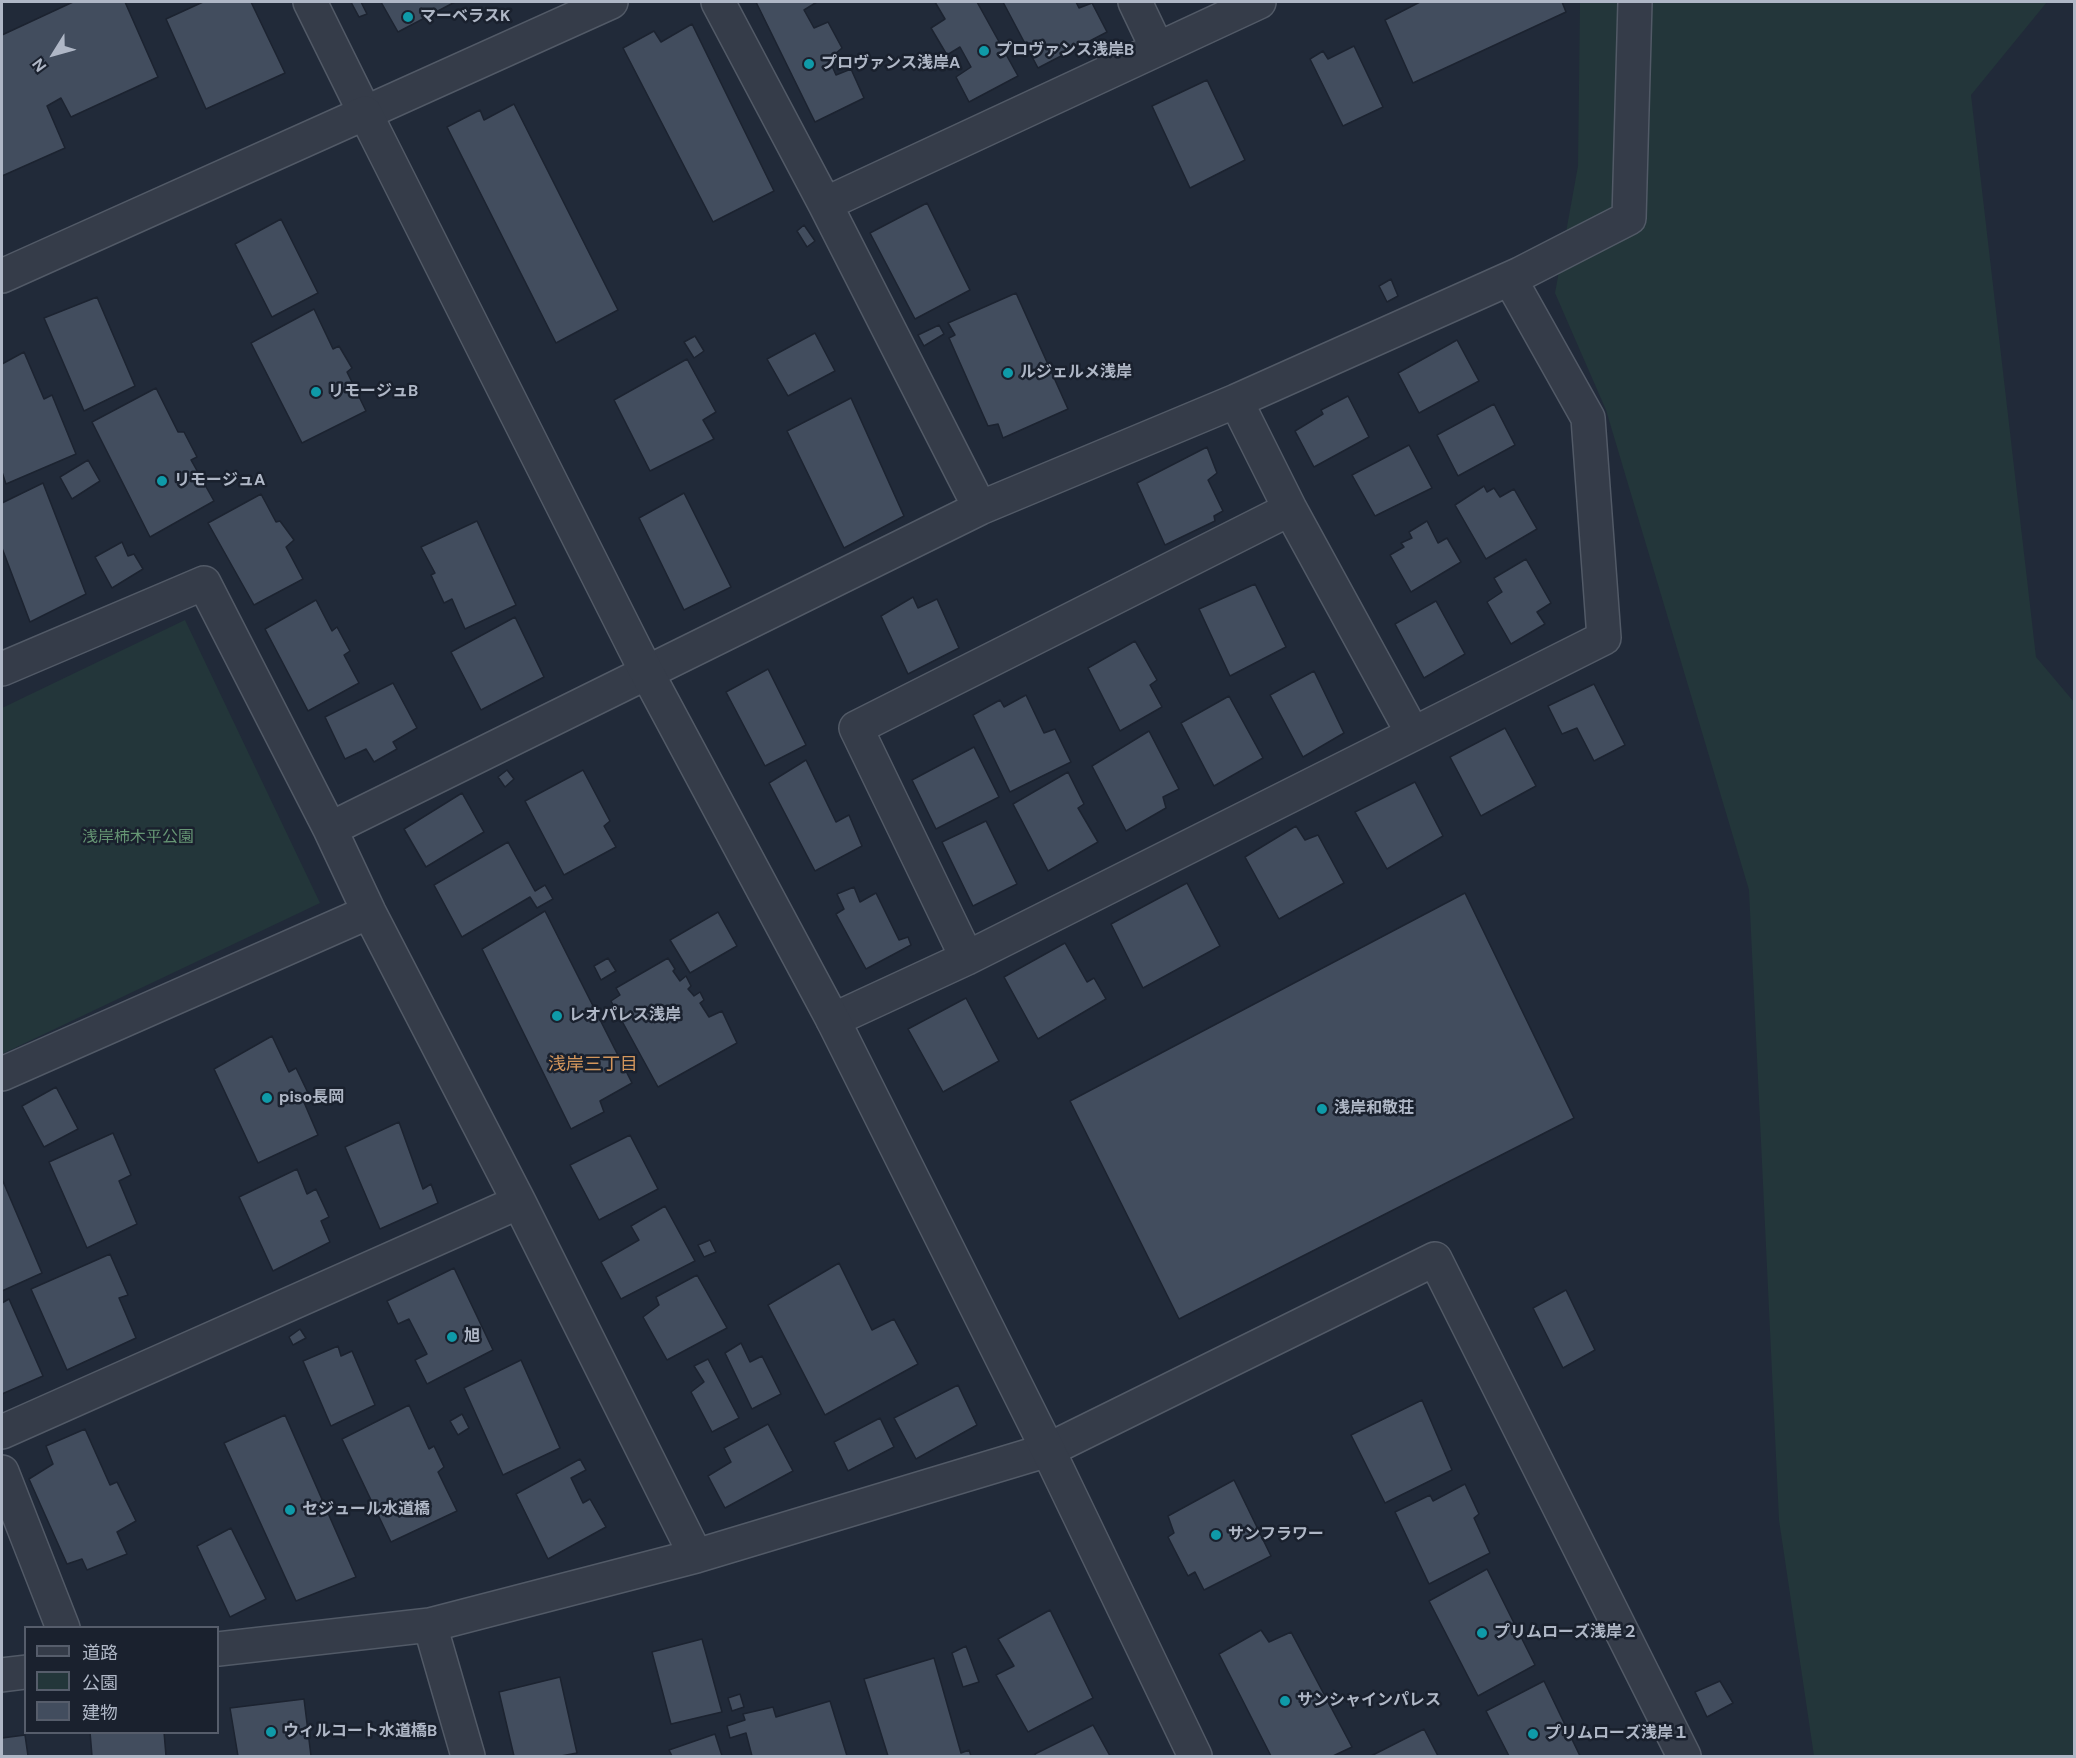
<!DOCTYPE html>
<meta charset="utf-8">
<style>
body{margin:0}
#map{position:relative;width:2076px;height:1758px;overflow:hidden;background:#212a39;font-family:"DM Sans","Noto Sans JP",sans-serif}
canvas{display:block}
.frame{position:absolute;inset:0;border:3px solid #afb7c6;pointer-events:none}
.legend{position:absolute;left:24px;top:1626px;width:195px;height:108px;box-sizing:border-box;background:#1a212e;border:2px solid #565d6b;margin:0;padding:8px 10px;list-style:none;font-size:18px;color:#afb7c6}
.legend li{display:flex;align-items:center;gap:12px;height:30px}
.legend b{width:30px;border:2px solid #565d6b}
.north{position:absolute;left:24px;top:24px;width:60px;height:60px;-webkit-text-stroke:4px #1a212e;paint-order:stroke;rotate:233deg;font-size:16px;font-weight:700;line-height:24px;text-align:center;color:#afb7c6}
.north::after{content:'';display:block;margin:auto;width:21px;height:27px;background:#afb7c6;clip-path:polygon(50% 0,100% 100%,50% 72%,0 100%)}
</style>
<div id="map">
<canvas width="2076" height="1758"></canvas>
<div class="frame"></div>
<ul class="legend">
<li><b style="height:8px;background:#353c49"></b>道路</li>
<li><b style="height:16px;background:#23363a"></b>公園</li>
<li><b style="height:16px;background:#424d5e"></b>建物</li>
</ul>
<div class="north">N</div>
</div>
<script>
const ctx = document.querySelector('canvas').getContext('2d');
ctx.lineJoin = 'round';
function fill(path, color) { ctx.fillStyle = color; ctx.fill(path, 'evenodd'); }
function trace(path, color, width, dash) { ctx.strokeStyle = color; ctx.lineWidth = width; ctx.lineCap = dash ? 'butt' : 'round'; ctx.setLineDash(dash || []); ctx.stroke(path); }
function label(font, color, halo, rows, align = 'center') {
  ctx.font = font + ' "DM Sans","Noto Sans JP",sans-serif'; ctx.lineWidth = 5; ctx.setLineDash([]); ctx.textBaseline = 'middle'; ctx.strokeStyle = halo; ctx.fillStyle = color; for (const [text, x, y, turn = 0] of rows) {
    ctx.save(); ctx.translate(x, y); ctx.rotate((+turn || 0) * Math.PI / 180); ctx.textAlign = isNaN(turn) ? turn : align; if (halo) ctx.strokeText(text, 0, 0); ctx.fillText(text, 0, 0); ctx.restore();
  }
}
const green = new Path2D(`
 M1580,2H2047L1971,95L2036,657L2074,702V1756H1814L1779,1520L1749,890L1606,410L1555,293L1578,166Z
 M185,620L320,903L2,1054V708Z`);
const building = new Path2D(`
 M73,2H125L158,77L71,117L61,98L47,106L65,148L2,176V35Z
 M203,2H251L285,73L206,109L166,19Z
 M351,2H361L367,14L359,17Z
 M381,2H455L398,32Z
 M756,2H817L804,10L814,28L828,22L842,48L829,59L836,75L851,69L864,98L815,122Z
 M935,2H977L1018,76L969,102L956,77L971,67L960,47L947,55L931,28L945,19Z
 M1003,2H1076L1079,8L1092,3L1107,32L1038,68Z
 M1420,2H1562L1566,12L1413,83L1385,20Z
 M692,24L774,191L713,222L623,48L654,31L661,42Z
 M1354,46L1383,107L1343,126L1310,59L1323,51L1328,59Z
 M1207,80L1245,160L1190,188L1152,106Z
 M514,104L618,310L556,343L447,127L480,110L484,120Z
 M927,203L970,290L915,319L870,233Z
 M281,219L318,293L272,317L235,244Z
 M804,225L815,241L807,247L797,231Z
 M1391,279L1398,296L1387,302L1379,286Z
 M1016,293L1068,409L1003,438L998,424L988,426L949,338L955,335L948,323Z
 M97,297L135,386L84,411L44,318Z
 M314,309L333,349L339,346L352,368L347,372L366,411L302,443L251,343Z
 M939,325L944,334L924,346L918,335Z
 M815,333L835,371L788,396L767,359Z
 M695,336L704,351L694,358L684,342Z
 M1457,340L1479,381L1419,413L1398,373Z
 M24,352L44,399L52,395L76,454L6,484L2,472V364Z
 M687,359L716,412L703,420L714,439L650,471L614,400Z
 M156,388L178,432H184L197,457L191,460L214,501L150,537L92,422Z
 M1348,396L1369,437L1314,467L1295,431L1323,414L1321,410Z
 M851,398L904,516L844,548L787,431Z
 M1494,404L1515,445L1458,476L1437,435Z
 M1409,445L1432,488L1375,516L1352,475Z
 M1207,447L1217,473L1208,480L1223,511L1214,516L1215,521L1165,545L1137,483Z
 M88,460L100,481L72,499L60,477Z
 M43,483L86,594L30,622L2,548V503Z
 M1484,486L1487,492L1494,488L1500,497L1514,489L1537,529L1486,559L1455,505Z
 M684,493L731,587L684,610L639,518Z
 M261,494L276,522L280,521L294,540L286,547L303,579L254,605L208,523Z
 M477,521L516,605L465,629L452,599L444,603L431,575L435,573L421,547Z
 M1427,521L1438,543L1447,538L1461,562L1411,592L1390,555L1404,547L1401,543L1412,538L1409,532Z
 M122,542L128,556L134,554L143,569L112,588L95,557Z
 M1526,559L1551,603L1537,612L1545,624L1511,644L1487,602L1502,592L1494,578Z
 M1255,584L1286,647L1230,676L1199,609Z
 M913,597L918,608L937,599L959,648L908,674L881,616Z
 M316,600L332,631L337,627L350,651L344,655L359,683L308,711L265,629Z
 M1436,601L1465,654L1424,678L1395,624Z
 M515,617L544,677L481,710L451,652Z
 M1135,641L1157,680L1150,685L1162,707L1120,731L1088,668Z
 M768,669L806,745L765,766L726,692Z
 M1314,671L1344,733L1303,757L1270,695Z
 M393,683L417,728L393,742L397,749L374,762L366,749L345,759L325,717Z
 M1594,684L1625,745L1594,761L1577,728L1562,734L1548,706Z
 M1026,695L1044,733L1055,729L1071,762L1010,792L973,715L1000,700L1004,707Z
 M1229,696L1263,758L1214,786L1181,723Z
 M1505,728L1536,786L1481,816L1450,757Z
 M1149,731L1179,789L1163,797L1166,808L1126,831L1092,766Z
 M974,747L999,797L936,829L912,780Z
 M806,760L836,822L849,815L862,846L815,871L769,783Z
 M507,770L514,779L505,787L498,777Z
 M583,770L610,821L604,826L616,847L564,875L525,801Z
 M1068,772L1084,804L1078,808L1098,842L1048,871L1013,804Z
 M1415,782L1443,836L1387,869L1355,812Z
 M462,793L484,832L426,867L404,829Z
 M986,821L1017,884L973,906L942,842Z
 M1296,826L1305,840L1318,835L1344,883L1279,919L1245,857Z
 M508,842L535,891L545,885L553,899L537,908L530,897L462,937L434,885Z
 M1187,883L1220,946L1143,988L1111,924Z
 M854,887L860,902L876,893L899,940L908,937L911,945L866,969L836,914L844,909L837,894Z
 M1465,893L1574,1118L1179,1319L1070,1101Z
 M545,911L632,1083L600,1101L604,1112L571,1129L482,949Z
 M718,912L737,946L690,973L670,940Z
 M1065,943L1087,982L1094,978L1106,999L1038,1039L1004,977Z
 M608,958L616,971L601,980L594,966Z
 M668,958L675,969L673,971L680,981L686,976L691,986L688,989L694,996L700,992L704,1000L700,1003L709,1017L722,1011L737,1043L658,1087L611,1001L620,995L616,988Z
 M966,998L999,1061L943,1092L908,1029Z
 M272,1036L289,1072L296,1068L309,1095L303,1100L318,1135L258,1163L214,1069Z
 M56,1087L78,1129L44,1147L22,1106Z
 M399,1122L423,1189L431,1184L438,1203L380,1229L345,1147Z
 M113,1133L131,1175L119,1181L137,1224L87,1248L49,1162Z
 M630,1135L658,1189L599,1220L570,1165Z
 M297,1169L307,1194L316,1189L329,1217L321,1221L330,1242L273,1271L239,1197Z
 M2,1179L42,1273L2,1291Z
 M665,1206L695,1261L621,1299L601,1262L639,1240L631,1226Z
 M710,1240L716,1252L704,1257L698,1245Z
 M110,1254L128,1295L119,1298L136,1338L67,1370L31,1289Z
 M839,1263L872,1330L894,1319L918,1364L825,1415L768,1305Z
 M454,1268L493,1350L427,1384L415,1360L427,1354L409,1319L398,1324L387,1301Z
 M697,1275L727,1328L667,1360L643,1317L659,1305L656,1297Z
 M1566,1290L1595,1350L1563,1368L1533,1308Z
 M9,1299L43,1376L2,1394V1303Z
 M300,1329L306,1338L293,1345L289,1337Z
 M741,1343L750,1362L762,1356L781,1394L752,1409L725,1353Z
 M338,1346L341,1356L352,1351L375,1405L331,1426L303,1361Z
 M708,1359L739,1418L712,1432L691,1392L704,1382L694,1366Z
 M521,1360L560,1448L503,1475L464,1388Z
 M958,1385L977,1425L916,1459L894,1418Z
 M1422,1400L1452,1470L1385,1503L1351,1435Z
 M409,1405L429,1449L434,1446L444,1467L438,1472L457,1511L391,1542L342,1439Z
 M462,1414L469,1428L458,1435L450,1421Z
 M285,1415L356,1577L296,1601L224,1443Z
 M880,1418L894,1447L848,1471L834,1442Z
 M768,1424L793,1471L725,1508L708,1476L731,1462L724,1448Z
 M85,1429L110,1485L117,1482L136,1521L117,1532L127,1554L87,1570L82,1559L67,1564L29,1479L53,1464L46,1446Z
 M580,1459L586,1470L571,1478L583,1503L590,1499L606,1527L548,1559L516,1494Z
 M1234,1480L1271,1556L1204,1590L1195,1572L1188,1576L1168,1537L1174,1533L1168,1516Z
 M1465,1484L1479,1514L1474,1518L1490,1553L1429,1584L1395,1512L1430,1495L1433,1501Z
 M231,1528L266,1599L230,1617L197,1546Z
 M1487,1569L1535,1665L1478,1696L1429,1601Z
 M1050,1610L1093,1698L1028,1732L996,1675L1014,1666L998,1639Z
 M1261,1630L1269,1642L1291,1632L1352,1747L1333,1756H1271L1219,1654Z
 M702,1639L722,1712L671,1724L652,1652Z
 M966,1646L979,1682L963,1687L952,1653Z
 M934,1658L961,1753L969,1750L971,1756H888L864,1679Z
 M560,1677L577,1753L561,1756H514L499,1692Z
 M1544,1681L1580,1756H1509L1486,1711Z
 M1720,1681L1733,1703L1707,1717L1695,1692Z
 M740,1694L744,1707L732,1711L728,1698Z
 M304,1699L311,1756H238L230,1708Z
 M830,1701L847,1756H752L746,1733L730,1738L727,1726L745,1720L743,1714L773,1707L776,1717Z
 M1093,1725L1110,1756H1036L1035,1754Z
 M1424,1729L1438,1756H1371Z
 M90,1732H164L166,1756H92Z
 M715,1734L722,1756H672L669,1750Z
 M25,1735L28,1756H2V1738Z`);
const minor = new Path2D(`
 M310,2L365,113L611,2
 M718,2L825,204L980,508
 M1135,2L1157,48
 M825,204L1259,2
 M1236,401L1290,509L1412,732
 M2,669L204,583L330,829L369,912L519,1202L696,1556
 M330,829L980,508L1236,401L1520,274L1629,218L1635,2
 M967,958L856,728L1290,509
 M833,1020L967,958L1604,638L1588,418L1510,279
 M2,1074L369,912
 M2,1432L519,1202
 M2,1472L63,1628
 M430,1625L468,1756
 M218,1649L430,1625L696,1556L1048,1450L1435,1259L1684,1756
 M2,1675L26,1672`);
const tertiary = new Path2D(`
 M2,276L365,113L646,671L833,1020L1048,1450L1195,1756`);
const markers = [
 [408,17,6,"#0f9aa8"],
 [984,51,6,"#0f9aa8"],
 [809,64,6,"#0f9aa8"],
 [1008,373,6,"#0f9aa8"],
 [316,392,6,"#0f9aa8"],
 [162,481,6,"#0f9aa8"],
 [557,1016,6,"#0f9aa8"],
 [267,1098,6,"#0f9aa8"],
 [1322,1109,6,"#0f9aa8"],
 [452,1337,6,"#0f9aa8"],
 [290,1510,6,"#0f9aa8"],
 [1216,1535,6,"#0f9aa8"],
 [1482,1633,6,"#0f9aa8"],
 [1285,1701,6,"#0f9aa8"],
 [271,1732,6,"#0f9aa8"],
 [1533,1734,6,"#0f9aa8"]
];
const poiNames = [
 ["マーベラスK",420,17],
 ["プロヴァンス浅岸B",996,51],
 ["プロヴァンス浅岸A",821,64],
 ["ルジェルメ浅岸",1020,373],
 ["リモージュB",328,392],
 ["リモージュA",174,481],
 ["レオパレス浅岸",569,1016],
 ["piso長岡",279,1098],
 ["浅岸和敬荘",1334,1109],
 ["旭",464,1337],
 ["セジュール水道橋",302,1510],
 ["サンフラワー",1228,1535],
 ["プリムローズ浅岸２",1494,1633],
 ["サンシャインパレス",1297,1701],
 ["ウィルコート水道橋B",283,1732],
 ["プリムローズ浅岸１",1545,1734]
];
const parkNames = [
 ["浅岸柿木平公園",138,838]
];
const neighbourhoodNames = [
 ["浅岸三丁目",593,1065]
];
fill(green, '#23363a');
fill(building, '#424d5e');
trace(building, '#1c2330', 1.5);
trace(minor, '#525a67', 36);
trace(tertiary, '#525a67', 36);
trace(minor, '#353c49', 33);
trace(tertiary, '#353c49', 33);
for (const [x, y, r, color] of markers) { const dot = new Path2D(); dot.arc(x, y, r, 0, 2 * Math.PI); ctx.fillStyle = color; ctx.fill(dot); trace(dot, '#1a212e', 2); }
label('bold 16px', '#afb7c6', '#1a212e', poiNames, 'left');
label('16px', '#669674', '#1a212e', parkNames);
label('18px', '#d3965c', '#1a212e', neighbourhoodNames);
</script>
